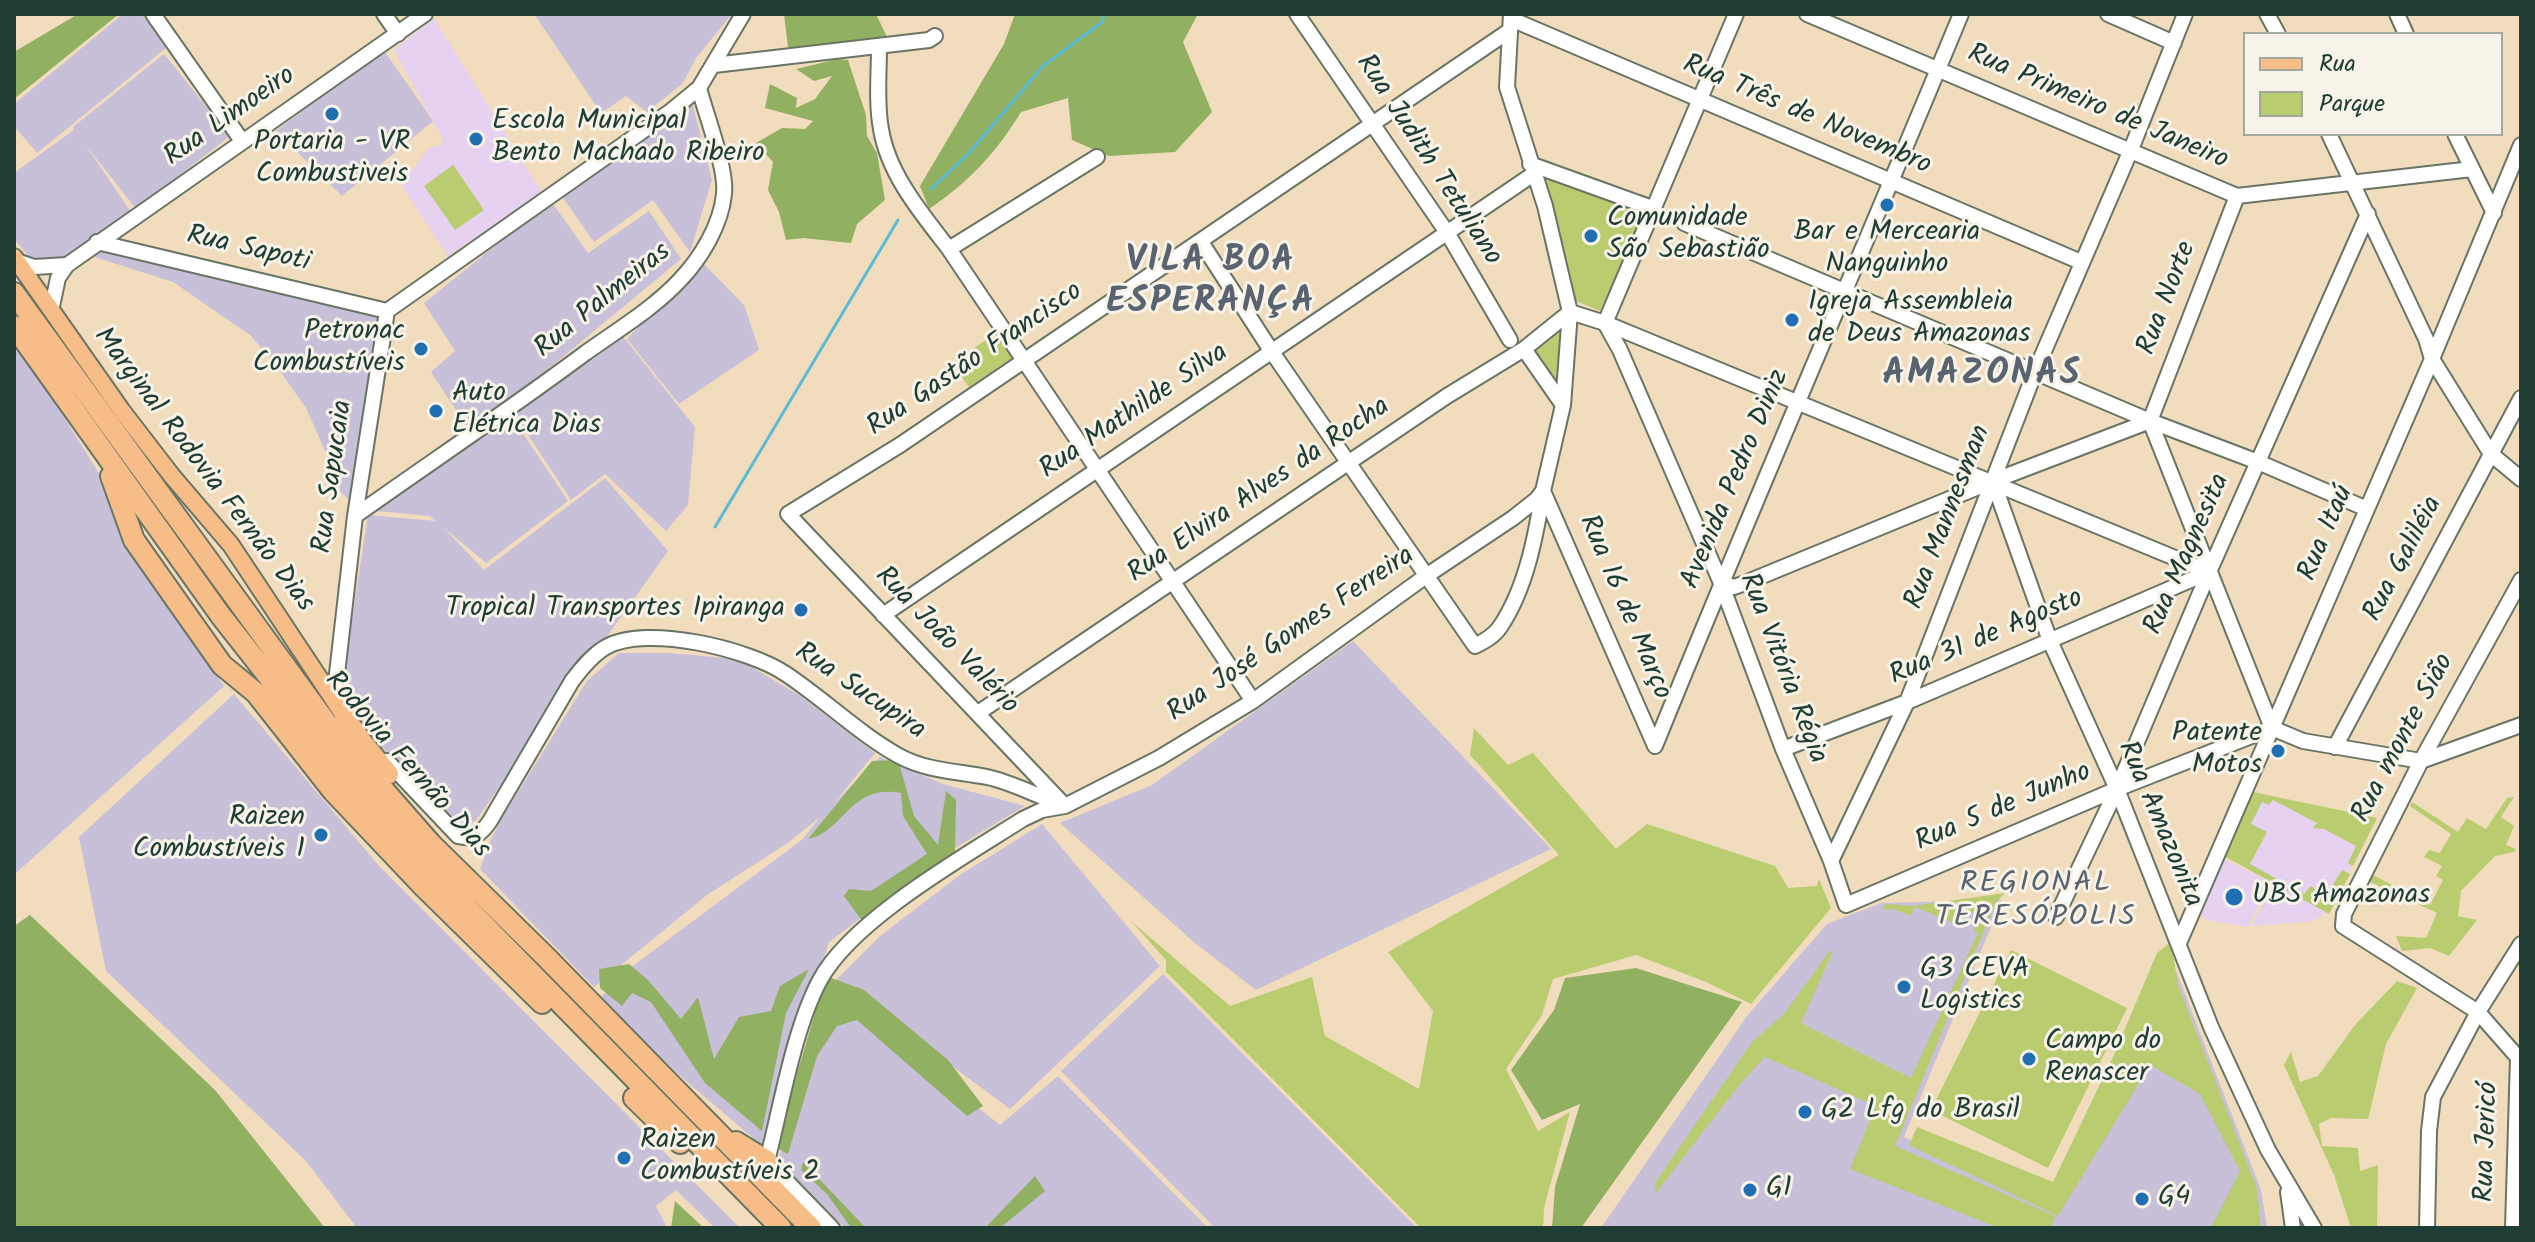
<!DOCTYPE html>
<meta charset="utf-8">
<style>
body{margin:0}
#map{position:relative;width:2535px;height:1242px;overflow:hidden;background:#f2dcbe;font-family:Kalam,sans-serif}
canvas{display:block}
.frame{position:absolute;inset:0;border:16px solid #1f3d34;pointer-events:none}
.legend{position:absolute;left:2243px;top:32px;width:260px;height:104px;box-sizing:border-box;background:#f7f3e8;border:2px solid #a1aaa0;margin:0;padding:10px 14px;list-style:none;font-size:24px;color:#1f3d34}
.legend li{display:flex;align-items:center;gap:16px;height:40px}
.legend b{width:40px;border:2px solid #a1aaa0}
</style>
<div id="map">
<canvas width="2535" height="1242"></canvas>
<div class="frame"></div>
<ul class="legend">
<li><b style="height:10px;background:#f7bd88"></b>Rua</li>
<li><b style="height:22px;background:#b9cc70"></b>Parque</li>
</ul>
</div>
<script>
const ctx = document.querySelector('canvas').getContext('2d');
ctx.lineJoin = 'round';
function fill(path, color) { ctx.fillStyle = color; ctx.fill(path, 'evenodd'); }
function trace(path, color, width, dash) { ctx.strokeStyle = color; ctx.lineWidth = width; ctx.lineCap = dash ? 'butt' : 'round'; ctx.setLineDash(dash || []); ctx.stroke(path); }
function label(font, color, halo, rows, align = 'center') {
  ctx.font = font + ' Kalam,sans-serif'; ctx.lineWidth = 6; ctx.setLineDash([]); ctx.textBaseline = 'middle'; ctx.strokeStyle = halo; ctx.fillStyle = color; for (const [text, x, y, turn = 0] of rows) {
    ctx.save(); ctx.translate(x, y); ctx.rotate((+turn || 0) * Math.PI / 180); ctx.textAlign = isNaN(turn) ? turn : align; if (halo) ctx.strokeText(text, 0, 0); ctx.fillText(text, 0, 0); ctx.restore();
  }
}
const built = new Path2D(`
 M434,18L542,193L448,256L401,185L428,149L443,144L441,135L394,50Z
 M2256,793L2376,820L2329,910L2313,921L2251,926L2275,882L2225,857Z
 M2223,859L2271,882L2248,927L2207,920L2197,912Z`);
const industrial = new Path2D(`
 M123,14H142L166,48L37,153L14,126V104Z
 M534,14H732L696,58L683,83L647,112L626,96L601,113Z
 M383,49L433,121L342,196L276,131Z
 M164,54L230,136L136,209L85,144L131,212L66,259L32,260L14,239V173L74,130L73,127Z
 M692,102L712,180L690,252L653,200L594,242L561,195Z
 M551,201L588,253L649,211L681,259L471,433L431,372L455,351L424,303Z
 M96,249L380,315L350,501L340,491L339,482L306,408L275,364L250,335L173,282L95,257Z
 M700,260L744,305L759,350L679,404L627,339Z
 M621,334L695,427L688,505L666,531L605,474L571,500L513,412Z
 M14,342L29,361L108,488L121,534L224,686L16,873L14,870Z
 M510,414L568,501L486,563L443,527L484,570L605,478L668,551L476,820L462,829L375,740L341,690L368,515L436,521L429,516L377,511Z
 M1353,641L1551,849L1256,990L1195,943L1060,823L1152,785Z
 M619,653H668L738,659L799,695L875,753L834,803L880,757L943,784L1025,806L950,851L829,942L765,1148L686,1081L599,999L626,971L803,839L820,817L789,842L707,895L594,987L480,869L491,839L505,813L587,681Z
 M234,694L379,866L740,1228H715L676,1190L656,1206L667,1228H357L306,1161L106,971L79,837Z
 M1042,824L1160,966L1010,1109L836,980L880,936L960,875Z
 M2002,900L1904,1137L2059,1209L2171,958L2261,1190L2267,1228H1601L1747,1016L1827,924L1881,903Z
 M1163,974L1417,1228H1215L1061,1071Z
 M831,990L1000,1125L1058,1076L1208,1228H845L778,1160Z`);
const green = new Path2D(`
 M453,165L484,210L455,230L424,186Z
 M1539,170L1645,213L1600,311L1571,299Z
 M1563,321L1560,387L1527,351Z
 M996,333L1013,357L969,387L952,363Z
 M1474,728L1508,765L1533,753L1616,849L1647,824L1775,866L1788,888L1817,886L1819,879L1831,908L1751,1004L1706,982L1636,955L1553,979L1542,1015L1506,1069L1538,1131L1570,1112L1544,1208L1543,1228H1421L1166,972V960L1131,921L1230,1006L1312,977L1325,1036L1419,1089L1433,1011L1388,952L1559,855L1470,755Z
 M2253,792L2377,818L2353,866L2348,863L2356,846L2324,829L2313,828L2317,823L2273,800L2269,805L2262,802L2251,824L2267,832L2250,864L2304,894L2311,886L2326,896L2342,870L2350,874L2329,914L2224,856Z
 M2514,797L2501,817L2514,826L2506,845L2516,849L2514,852L2495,856L2461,891L2458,916L2477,920L2449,956L2430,948L2402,951L2396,936L2426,938L2437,913L2368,881L2373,875L2430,905L2443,880L2436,876L2442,866L2424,857L2429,850L2440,853L2451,834L2410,806L2412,802L2458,832L2467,818L2486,829L2507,798Z
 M2005,893L1995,904L1895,1146L2055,1216L2051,1228H1999L1850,1169L1876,1106L1765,1057L1740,1084L1656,1193L1655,1183L1752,1042L1784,1014L1829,952L1833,951L1801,1023L1911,1078L1978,933L1974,930L1980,915L1974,911L1964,917L1963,927L1915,907L1911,916L1894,909L1882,910L1886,904L1913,906Z
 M2171,942L2178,985L2257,1188L2261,1228H2211L2240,1171L2200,1094L2150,1065L2058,1216L1909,1145L1917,1127L2053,1182L2113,1057L2157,953Z
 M2011,950L2127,1008L2048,1168L1931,1110Z
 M2397,981L2417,988L2386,1044L2368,1119L2331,1118L2319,1124L2322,1146L2358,1148L2360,1171L2378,1165L2377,1228H2351L2334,1175L2284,1065L2291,1052L2300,1082L2318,1076L2355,1025Z`);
const forest = new Path2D(`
 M78,14H119L14,99V52Z
 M784,14H876L887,37L820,52L788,47Z
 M1015,14H1198L1183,42L1212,112L1175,152L1109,156L1072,140L1068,98L1021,112C995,154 970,181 929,209L920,186L1004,44Z
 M838,59L848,60L866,115L867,136L877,153L885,200L857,224L851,243L803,238L786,240L779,212L768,190L773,162L756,143L782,128L805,129L813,121L765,108L770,84L797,98L796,108L815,99L832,76L814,81L796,69Z
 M898,760L914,816L938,845L946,791L956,800L955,854L862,921L844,896L849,889L871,891L927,854L903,816L901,793C850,783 844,832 808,839L872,761Z
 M30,915L215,1090L325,1228H14V926Z
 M629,964L648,980L681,1019L698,997L714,1059L739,1017L771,1011L780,986L809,969L786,1013L762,1131L705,1083L651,1002L632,993L622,1006L600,988L599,969Z
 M1636,968L1742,1002L1581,1228H1552L1555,1187L1580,1104L1542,1120L1511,1070L1554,1010L1565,978Z
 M826,976L864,990L948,1060L983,1106L967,1116L857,1020L837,1026L817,1056L788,1154L775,1147Z
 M803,1162L866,1228H853L849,1225L827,1194L801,1170Z
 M1035,1176L1045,1191L1000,1228H985Z
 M675,1201L704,1228H671Z`);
const stream = new Path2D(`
 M931,189L969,153L1043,66L1102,22L1104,14
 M715,527L898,220`);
const minor = new Path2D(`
 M153,14L242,141
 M384,14L398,34
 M1297,14L1448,234L1510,340
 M1736,14L1605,323L1620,350L1721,583L1783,749L1831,861L1846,905L2117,789L2272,728
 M1807,14L2237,196L2472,169
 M2108,14L2174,43
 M2267,14L2278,34
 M2397,14L2406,34
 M1511,19L2081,262
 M879,47C879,74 876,103 881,129C888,174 922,214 949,249L1253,701
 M714,65L929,40L935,36
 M2329,134L2426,339L2432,359L2491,454L2521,479
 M2455,134L2494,213
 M1530,164L1655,209
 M1684,223L2150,421L2258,462L2367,509
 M97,242L387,311
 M1201,242L1272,352L1475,646C1485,641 1494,636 1500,627C1526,589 1536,535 1543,491
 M949,249L1097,157
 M17,261L34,267L67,265
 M51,311L58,278L67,265L425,14
 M387,311L671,111L699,88L743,14
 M1524,349L1563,405
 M2150,421L2272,728
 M2150,421L2237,196
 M1993,481L2050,641L2117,789L2211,1027L2268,1150L2314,1228
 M1543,491L1655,746
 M355,516C431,462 509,410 584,354C616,331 653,309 680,280C701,258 721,225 724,194C727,169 706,115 699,88
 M2521,580L2421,761L2344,914L2343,926L2478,1012L2521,1061
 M1721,583L1734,587L1745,583L1993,481L2150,421
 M883,615L1535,173
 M334,700L355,516L387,311
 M978,713L1447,396L1524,349L1570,312L1605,323L2209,572
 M2272,728L2303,741L2421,761L2521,725
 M1655,746C1754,501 1860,258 1961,14
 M2335,747L2521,398
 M1783,749L1907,702L2209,572
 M387,761L458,836C474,840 481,834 490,821L572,681C581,669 592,655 606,647C646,624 749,649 786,674C825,700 858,733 899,756C927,771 956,771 987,777C1011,782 1037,796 1061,804
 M1065,806L788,514L900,445L1509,31
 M1831,861L1907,702L2035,372L2130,152L2185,14
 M2056,917L2117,789L2209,572L2368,214
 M2179,943L2432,359L2521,145
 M2288,1192L2293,1228
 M832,1228L767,1161C781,1107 794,1028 820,980C852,920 965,856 1023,819L1042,810L1065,806L1159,758L1253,701L1426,576L1513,518L1537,499L1543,491L1563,405L1570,312L1545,206L1507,87L1511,14
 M2427,1228L2429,1131L2433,1097L2478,1012L2521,944
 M2513,1228L2518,1058`);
const major = new Path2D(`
 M14,257L122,411L172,476L231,545L345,717`);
const highway = new Path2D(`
 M14,293L333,732L431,844L547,958L811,1228
 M14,326L221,616L357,789L434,874L781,1228
 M111,476L134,540L222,665L256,693L333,791L424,887L542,1003
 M345,717L361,741L388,774
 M634,1098L680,1143
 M736,1142L767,1161`);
const markers = [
 [332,114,8,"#1f6fb2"],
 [476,139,8,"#1f6fb2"],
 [1887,205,8,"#1f6fb2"],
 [1591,236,8,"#1f6fb2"],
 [1792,320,8,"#1f6fb2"],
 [421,349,8,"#1f6fb2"],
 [436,411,8,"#1f6fb2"],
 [801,610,8,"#1f6fb2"],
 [2278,751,8,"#1f6fb2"],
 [321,835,8,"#1f6fb2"],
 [2234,897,10,"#1f6fb2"],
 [1904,987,8,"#1f6fb2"],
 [2029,1059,8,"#1f6fb2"],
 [1805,1112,8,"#1f6fb2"],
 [624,1158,8,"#1f6fb2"],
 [1750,1190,8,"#1f6fb2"],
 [2142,1199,8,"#1f6fb2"]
];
const streetNames = [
 ["Rua Primeiro de Janeiro",2097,109,23],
 ["Rua Três de Novembro",1806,117,23],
 ["Rua Limoeiro",231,118,-35],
 ["Rua Judith Tetuliano",1427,161,57],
 ["Rua Sapoti",248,251,13],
 ["Rua Norte",2169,299,-69],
 ["Rua Palmeiras",604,302,-39],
 ["Rua Gastão Francisco",976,361,-34],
 ["Rua Mathilde Silva",1135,413,-34],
 ["Marginal Rodovia Fernão Dias",202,471,53],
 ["Rua Sapucaia",335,477,-82],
 ["Avenida Pedro Diniz",1737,480,-67],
 ["Rua Elvira Alves da Rocha",1260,492,-34],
 ["Rua Mannesman",1950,518,-69],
 ["Rua Itaú",2328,534,-67],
 ["Rua Magnesita",2189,555,-66],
 ["Rua Galiléia",2405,560,-62],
 ["Rua 16 de Março",1623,608,67],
 ["Rua José Gomes Ferreira",1292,636,-34],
 ["Rua 31 de Agosto",1987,639,-23],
 ["Rua João Valério",945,642,46],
 ["Rua Vitória Régia",1781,669,69],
 ["Rua Sucupira",859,693,34],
 ["Rua monte Sião",2405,739,-62],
 ["Rodovia Fernão Dias",406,766,49],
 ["Rua 5 de Junho",2004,809,-23],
 ["Rua Amazonita",2158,825,67],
 ["Rua Jericó",2489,1142,-88]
];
const poiNames = [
 ["Escola Municipal",492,123],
 ["Bento Machado Ribeiro",492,155],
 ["Portaria - VR",332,144,"center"],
 ["Combustiveis",332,176,"center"],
 ["Comunidade",1607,220],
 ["São Sebastião",1607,252],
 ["Bar e Mercearia",1887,234,"center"],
 ["Nanguinho",1887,266,"center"],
 ["Igreja Assembleia",1808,304],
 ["de Deus Amazonas",1808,336],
 ["Petronac",405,333,"right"],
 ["Combustíveis",405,365,"right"],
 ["Auto",452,395],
 ["Elétrica Dias",452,427],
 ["Tropical Transportes Ipiranga",785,610,"right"],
 ["Patente",2262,735,"right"],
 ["Motos",2262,767,"right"],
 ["Raizen",305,819,"right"],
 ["Combustíveis 1",305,851,"right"],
 ["UBS Amazonas",2252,897],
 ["G3 CEVA",1920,971],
 ["Logistics",1920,1003],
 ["Campo do",2045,1043],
 ["Renascer",2045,1075],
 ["G2 Lfg do Brasil",1821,1112],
 ["Raizen",640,1142],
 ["Combustíveis 2",640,1174],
 ["G1",1766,1190],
 ["G4",2158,1199]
];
const neighbourhoodNames = [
 ["REGIONAL",2036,886],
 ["TERESÓPOLIS",2036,920]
];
const districtNames = [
 ["VILA BOA",1211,264],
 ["ESPERANÇA",1211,305],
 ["AMAZONAS",1982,377]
];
fill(built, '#e6d2f0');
fill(industrial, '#c8bfd8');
fill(green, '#b9cc70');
fill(forest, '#92b062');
trace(stream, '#59bbd7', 3);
trace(minor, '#697564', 18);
trace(major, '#697564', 20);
trace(highway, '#697564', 24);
trace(minor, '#fff', 14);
trace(major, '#f7bd88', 16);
trace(highway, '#f7bd88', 20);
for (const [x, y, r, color] of markers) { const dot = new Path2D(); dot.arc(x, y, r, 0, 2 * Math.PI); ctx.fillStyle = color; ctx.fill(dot); trace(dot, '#f7f3e8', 3); }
label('28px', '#1f3d34', '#f7f3e8', streetNames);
label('28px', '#1f3d34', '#f7f3e8', poiNames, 'left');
ctx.letterSpacing = '2px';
label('30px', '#5a6470', '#f7f3e8', neighbourhoodNames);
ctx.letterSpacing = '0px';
ctx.letterSpacing = '2px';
label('bold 36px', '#5a6470', '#f7f3e8', districtNames);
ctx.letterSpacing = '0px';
</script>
